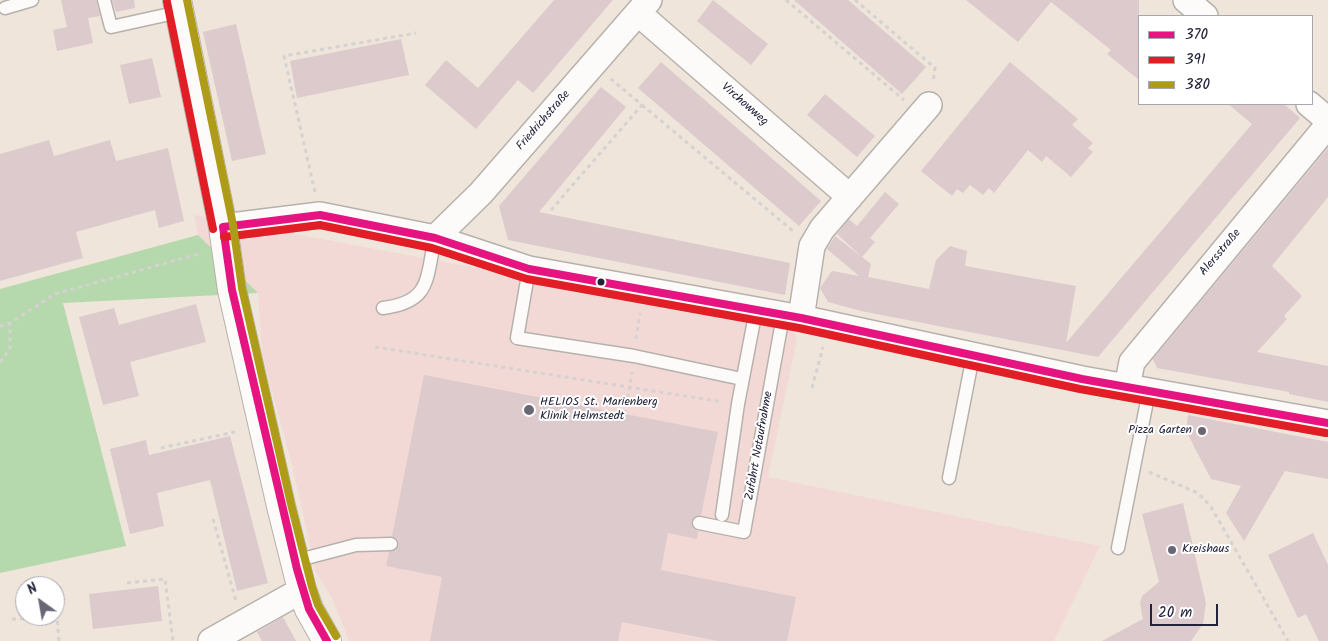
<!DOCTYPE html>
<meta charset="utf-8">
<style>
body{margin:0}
#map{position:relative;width:1328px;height:641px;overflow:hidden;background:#efe5da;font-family:Kalam,sans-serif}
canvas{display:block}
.legend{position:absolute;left:1138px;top:15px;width:175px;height:90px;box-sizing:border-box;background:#fff;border:1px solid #a7a7b1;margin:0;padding:6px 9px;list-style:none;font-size:15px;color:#22223b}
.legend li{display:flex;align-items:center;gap:10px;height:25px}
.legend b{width:25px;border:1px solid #a7a7b1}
.north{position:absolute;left:15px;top:576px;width:50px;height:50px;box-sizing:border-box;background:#fff;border:1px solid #a7a7b1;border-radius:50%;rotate:328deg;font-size:14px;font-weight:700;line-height:20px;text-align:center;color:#22223b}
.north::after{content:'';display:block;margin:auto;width:18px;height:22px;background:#6a6673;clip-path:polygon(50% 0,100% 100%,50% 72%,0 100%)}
.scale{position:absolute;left:1150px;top:604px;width:68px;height:22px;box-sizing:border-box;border:2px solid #22223b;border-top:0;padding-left:6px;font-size:15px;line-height:18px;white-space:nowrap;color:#22223b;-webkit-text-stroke:4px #fff;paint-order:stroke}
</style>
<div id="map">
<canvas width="1328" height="641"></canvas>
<ul class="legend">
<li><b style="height:6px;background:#e61481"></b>370</li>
<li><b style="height:6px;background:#e11e26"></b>391</li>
<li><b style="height:6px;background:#ae9c18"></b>380</li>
</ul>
<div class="north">N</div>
<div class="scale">20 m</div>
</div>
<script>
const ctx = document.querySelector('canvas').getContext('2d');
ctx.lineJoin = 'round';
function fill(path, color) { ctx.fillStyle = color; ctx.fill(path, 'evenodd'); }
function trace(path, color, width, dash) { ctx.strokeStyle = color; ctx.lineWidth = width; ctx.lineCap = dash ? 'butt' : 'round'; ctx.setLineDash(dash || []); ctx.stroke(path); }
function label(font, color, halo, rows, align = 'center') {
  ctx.font = font + ' Kalam,sans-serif'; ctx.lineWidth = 4; ctx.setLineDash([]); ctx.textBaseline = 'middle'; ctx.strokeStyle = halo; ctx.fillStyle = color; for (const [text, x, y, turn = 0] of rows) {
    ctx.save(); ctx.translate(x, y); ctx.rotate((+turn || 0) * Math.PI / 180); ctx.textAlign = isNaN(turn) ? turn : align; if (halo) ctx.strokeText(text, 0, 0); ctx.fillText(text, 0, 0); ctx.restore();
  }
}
const built = new Path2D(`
 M194,215L791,327L797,339L768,477L1100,546L1054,641H349L333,600L316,572L292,465L262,354L258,293L198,235Z`);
const green = new Path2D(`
 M198,235L258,293L63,303L126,546L0,573V289Z`);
const building = new Path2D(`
 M61,0H96L100,16L88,18L93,43L57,51L53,30L67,27Z
 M112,0H134L135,8L116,12Z
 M554,0H613L533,93L518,80L476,129L425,85L446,60L478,88Z
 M713,0L768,44L751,65L697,21Z
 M794,0H848L926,67L902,94Z
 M966,0H1139V80L1107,54L1111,50L1051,2L1018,42Z
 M236,24L266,154L232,161L203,32Z
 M401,39L409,75L297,98L290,61Z
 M152,58L161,97L129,104L120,65Z
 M661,62L821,201L799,226L638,88Z
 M1010,62L1078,119L1072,125L1093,143L1088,148L1093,152L1071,177L1046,156L1042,162L1028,150L994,193L989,188L983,195L970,185L963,193L957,189L952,196L921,171Z
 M601,87L626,107L539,212L790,263L785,295L508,240L499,206Z
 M825,94L875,136L857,157L807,115Z
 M1228,104H1284L1300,118L1098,357L861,311L828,302L820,288L832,271L859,276L827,249L835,236L871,264L868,277L929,289L936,260L950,246L967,251L965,266L1076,286L1066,343L1252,124Z
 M49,140L54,156L110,140L116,161L168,148L184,221L159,228L155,210L76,232L83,258L0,281V154Z
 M1328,148V197L1272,266L1302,296L1284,316L1287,319L1257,352L1328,366V402L1289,394V392L1157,368L1153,359Z
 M885,192L899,204L870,238L875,242L862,257L837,234L849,219L857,226Z
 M196,304L206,342L130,362L139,396L103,405L79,317L114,308L119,325Z
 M424,375L718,432L701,515L696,516L691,521L693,529L698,531L697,539L668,533L661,570L796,597L787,641H718L622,622L618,641H430L442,577L386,566L389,552L396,551L399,544L398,539L392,536Z
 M1188,415L1328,442V479L1285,471L1244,541L1226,513L1241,486L1211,479L1186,431Z
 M230,436L268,583L237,591L210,480L157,493L164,526L130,534L110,449L146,440L149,455Z
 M1183,503L1206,603L1203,624L1191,641H1102L1143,619L1140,603L1142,596L1159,582L1142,514Z
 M1313,533L1328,565V641H1319L1306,614L1298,618L1268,555Z
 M158,586L162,621L93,629L89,594Z
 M283,617L296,641H262L257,632Z`);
const path = new Path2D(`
 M786,0L904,100
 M855,0L935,68L933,82
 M642,105L793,231
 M315,192L284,56L416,33
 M551,210L642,105L611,79
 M0,326L10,323L55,294L202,253
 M636,339L640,313
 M375,347L723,402
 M0,362L10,349V323
 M812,388L823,347
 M625,414L632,372
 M161,448L239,431
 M1149,472L1198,493L1211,507L1288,641
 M213,519L236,601
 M127,583L165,579L173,641
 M12,619L57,618L59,641`);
const service = new Path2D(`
 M104,0L111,27L179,12
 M5,8L32,0
 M529,269L517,338L634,356L742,379
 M383,308C431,302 426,279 435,238
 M949,478L973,356
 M722,515L738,404L756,310
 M699,523L744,532L783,316
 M1118,548L1149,391
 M295,561L356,545L391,544`);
const minor = new Path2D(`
 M1186,0L1205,16
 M638,13L850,197
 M1309,104L1328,120
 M223,227L320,215L435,238L529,269L801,318L1082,379L1328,423
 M435,238L481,193L649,0
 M801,318L812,246L822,229L929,105
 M1127,387L1132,362L1328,125
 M211,641L302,590`);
const secondary = new Path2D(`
 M177,0L223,227L232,290L281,506L302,590L309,609L327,641`);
const bus1 = new Path2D(`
 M223,227L320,215L435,238L529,269L801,318L1082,379L1328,423
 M223,227L232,290L297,569L309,609L327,641`);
const bus2 = new Path2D(`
 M167,2L213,229
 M224,237L320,225L432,248L527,279L799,328L1080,389L1326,433`);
const bus3 = new Path2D(`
 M187,0L233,225L242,288L291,504L312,587L318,605L336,636`);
const markers = [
 [601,282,4.5,"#22223b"],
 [529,410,6,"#6a6673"],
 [1202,431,5,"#6a6673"],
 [1172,550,5,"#6a6673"]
];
const streetNames = [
 ["Virchowweg",744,105,41],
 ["Friedrichstraße",544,121,-49],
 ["Alersstraße",1221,253,-50],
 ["Zufahrt Notaufnahme",760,446,-80]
];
const poiNames = [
 ["HELIOS St. Marienberg",540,403],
 ["Klinik Helmstedt",540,417],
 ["Pizza Garten",1192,431,"right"],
 ["Kreishaus",1182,550]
];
fill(built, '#f3d9d6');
fill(green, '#b6d8ad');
fill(building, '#dccacc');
trace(service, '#b7b1ad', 15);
trace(minor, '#b7b1ad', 28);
trace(secondary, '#b7b1ad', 30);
trace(path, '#d5d2d1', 3, [4, 4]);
trace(service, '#fdfbf9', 12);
trace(minor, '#fdfbf9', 25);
trace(secondary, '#fdfbf9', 28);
trace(bus1, '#e61481', 8);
trace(bus2, '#e11e26', 8);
trace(bus3, '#ae9c18', 8);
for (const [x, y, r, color] of markers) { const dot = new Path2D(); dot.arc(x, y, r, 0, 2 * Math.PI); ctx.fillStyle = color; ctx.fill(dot); trace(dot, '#fff', 2); }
label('12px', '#22223b', '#fff', streetNames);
label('12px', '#22223b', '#fff', poiNames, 'left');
</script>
